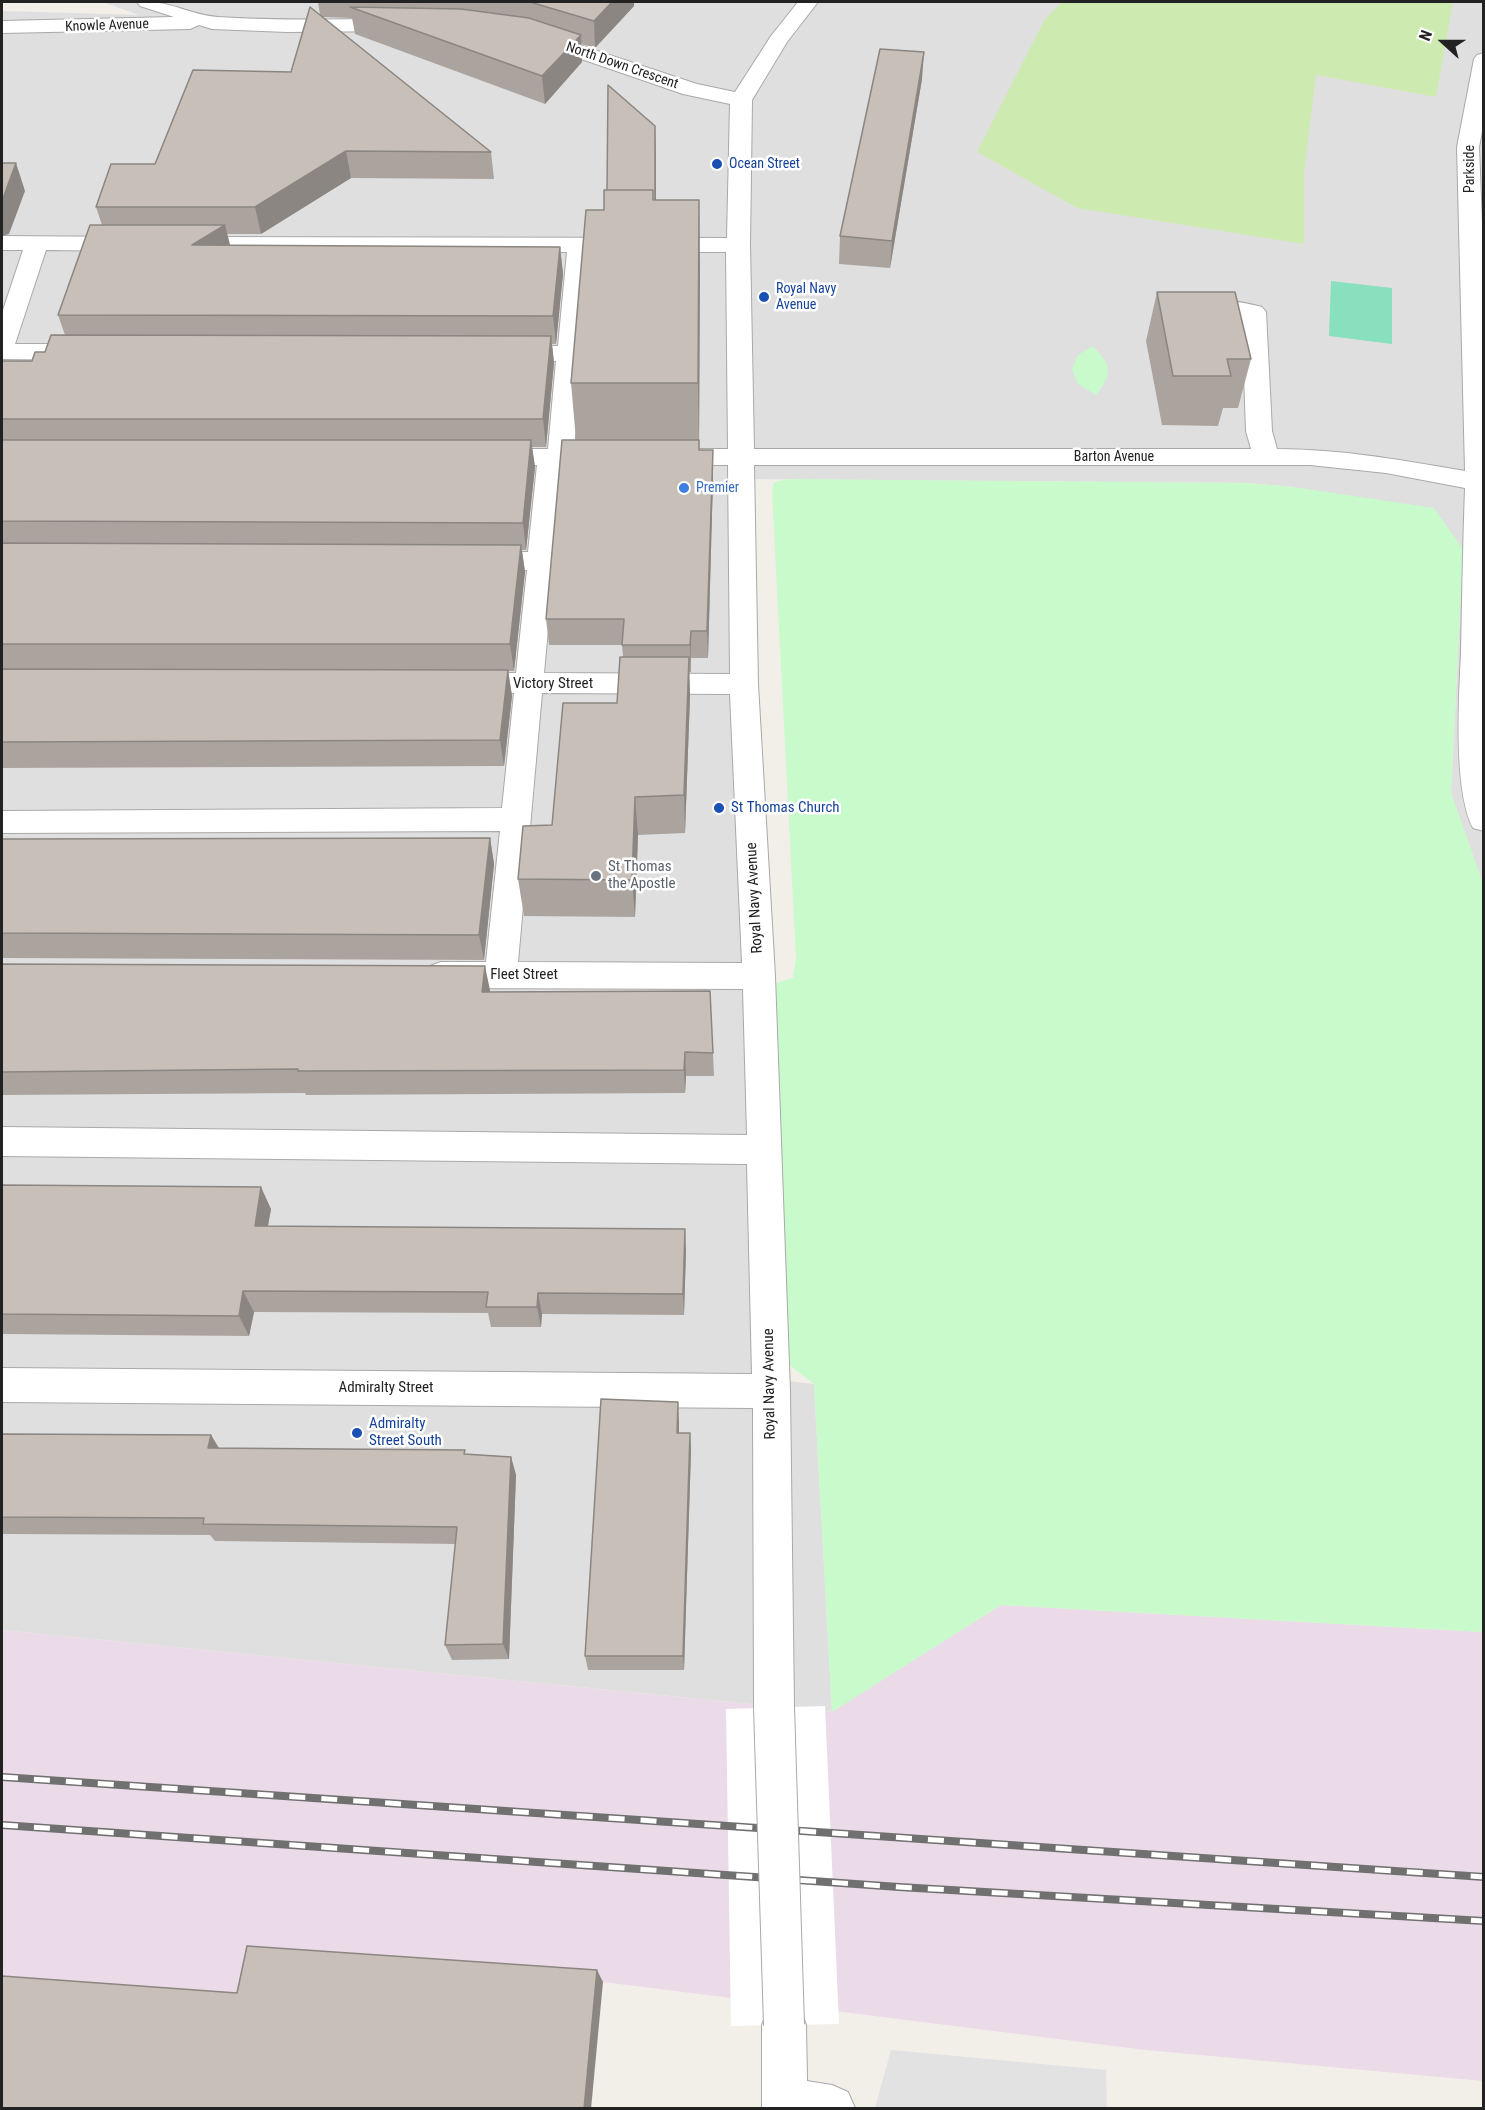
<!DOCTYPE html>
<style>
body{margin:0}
#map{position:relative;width:1485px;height:2110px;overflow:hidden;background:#f2efe9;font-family:"Roboto Condensed",sans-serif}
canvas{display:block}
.frame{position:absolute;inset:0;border:3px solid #222;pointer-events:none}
.north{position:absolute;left:1413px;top:12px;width:60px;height:60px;-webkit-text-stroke:4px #fff;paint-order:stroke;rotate:291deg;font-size:16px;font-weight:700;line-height:24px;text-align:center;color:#222}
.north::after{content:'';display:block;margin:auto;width:21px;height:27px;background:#222;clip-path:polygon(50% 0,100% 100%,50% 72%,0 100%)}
</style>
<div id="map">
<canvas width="1485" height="2110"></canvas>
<div class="frame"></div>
<div class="north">N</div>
</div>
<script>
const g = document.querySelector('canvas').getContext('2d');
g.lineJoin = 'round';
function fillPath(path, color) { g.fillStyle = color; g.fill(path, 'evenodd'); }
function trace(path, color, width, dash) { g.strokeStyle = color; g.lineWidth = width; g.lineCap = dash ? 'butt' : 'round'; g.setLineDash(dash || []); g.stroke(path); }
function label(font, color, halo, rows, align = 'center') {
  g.font = font + ' "Roboto Condensed",sans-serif'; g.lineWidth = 5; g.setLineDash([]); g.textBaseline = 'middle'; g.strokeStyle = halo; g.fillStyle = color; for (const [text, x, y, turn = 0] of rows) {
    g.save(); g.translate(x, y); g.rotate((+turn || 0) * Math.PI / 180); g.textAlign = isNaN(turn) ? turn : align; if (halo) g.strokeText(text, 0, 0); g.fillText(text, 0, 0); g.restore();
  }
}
const residential = new Path2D(`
 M 103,2 L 1483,2 L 1483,886 L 1451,793 L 1463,549 L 1293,487 L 1246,483 L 736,479 L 763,1378 L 814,1384 L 832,1712 L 2,1630 L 2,11 L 139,15 Z`);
const industrial = new Path2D(`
 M 1001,1605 L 1483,1632 L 1483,2081 L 1146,2050 L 603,1982 L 265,1958 L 255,2004 L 2,1986 L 2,1630 L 831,1712 Z`);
const grass = new Path2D(`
 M 1062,2 L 1453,2 L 1436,97 L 1316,75 L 1304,173 L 1304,244 L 1077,208 L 977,152 L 1045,19 Z`);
const park = new Path2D(`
 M 1093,346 C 1111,366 1114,372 1096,395 L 1078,384 L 1072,369 L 1078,355 Z
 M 789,479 L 1246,483 L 1293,487 L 1434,508 L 1463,549 L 1451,793 L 1484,886 L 1483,1632 L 1001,1605 L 832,1712 L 814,1384 L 787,1363 L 766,986 L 793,978 L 796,958 L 772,492 L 774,482 Z`);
const pitch = new Path2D(`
 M 1331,281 L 1392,288 L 1392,344 L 1329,336 Z`);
const parking = new Path2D(`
 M 891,2050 L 1106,2070 L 1107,2108 L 875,2108 Z`);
const pier = new Path2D(`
 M 825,1706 L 839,2024 L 731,2026 L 726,1709 Z`);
const minor = new Path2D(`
 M 137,2 C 172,0 188,15 218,17 C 278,21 338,19 398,19 L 405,21 L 408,25 L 405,29 L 398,31 L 287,32 L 212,29 L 199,25 L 190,29 L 2,33 L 2,21 L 174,17 L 140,6 Z
 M 798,2 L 818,2 L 787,42 L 752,100 L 750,245 L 754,449 L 1251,449 L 1246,431 L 1242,318 L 1196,312 L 1192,307 L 1196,302 C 1215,297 1243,302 1262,307 L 1266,312 L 1272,431 L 1277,449 C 1340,449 1402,460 1465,471 L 1457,147 L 1474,59 L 1477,55 L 1484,53 L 1484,121 L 1479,147 L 1484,273 L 1484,831 L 1473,828 C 1453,790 1459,696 1461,652 C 1462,597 1463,543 1465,488 L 1386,473 L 1310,465 L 754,465 L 758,684 L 775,976 L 790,1391 L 794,1707 L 788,1721 L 774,1727 L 760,1721 L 754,1707 L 753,1408 L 2,1402 L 2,1368 L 752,1374 L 747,1164 L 2,1156 L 2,1127 L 747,1135 L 743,989 L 441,988 L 430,984 L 425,975 L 430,966 L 441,962 L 486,962 L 500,831 L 2,833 L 2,811 L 502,808 L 514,693 L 465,693 L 455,690 L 451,683 L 455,676 L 465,673 L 516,673 L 527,570 L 477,570 L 467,567 L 463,561 L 467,555 L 477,552 L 528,552 L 537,465 L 488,465 L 479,463 L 475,457 L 479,451 L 488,449 L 548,449 L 556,361 L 498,358 L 495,353 L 498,348 L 507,345 L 558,346 L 567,252 L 186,251 L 178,249 L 174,244 L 178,239 L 186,237 L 727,238 L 730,104 L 683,94 L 532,42 L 529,38 L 532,34 L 539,32 L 546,34 L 697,84 L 735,92 L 771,36 ZM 590,252 L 726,252 L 728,449 L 668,449 L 659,451 L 655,457 L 659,463 L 668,465 L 728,465 L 730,674 L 544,673 L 563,465 L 605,465 L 614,463 L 618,457 L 614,451 L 605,449 L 574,449 ZM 542,693 L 730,694 L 742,963 L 518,962 Z
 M 2,236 L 129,237 L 137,239 L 141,244 L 137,249 L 129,251 L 46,250 L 15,344 L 81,344 L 90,347 L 93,352 L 90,357 L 81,360 L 2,359 L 2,313 L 23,250 L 2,250 Z
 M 784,2003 L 800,2009 L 806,2025 L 807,2081 L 832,2085 L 848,2092 L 855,2108 L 762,2108 L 762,2025 L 768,2009 Z`);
const rail = new Path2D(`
 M 2,1777 L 1484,1877
 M 2,1825 L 899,1887 L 1484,1921`);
const minorBridge = new Path2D(`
 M 774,1707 L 784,2025`);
const wall = new Path2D(`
 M 318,2 L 634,2 L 634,6 L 595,48 L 581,44 L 582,62 L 545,104 L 355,34 L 352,18 L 323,17 L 491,152 L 494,179 L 351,178 L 261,234 L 227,234 L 230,245 L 560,247 L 563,274 L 556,344 L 552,344 L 554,363 L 546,447 L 532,447 L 535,467 L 526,550 L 522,550 L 525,572 L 514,671 L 508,671 L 512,696 L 504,766 L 2,768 L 2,361 L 32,361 L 45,352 L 65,335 L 58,315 L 102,225 L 96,207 L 155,164 L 291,72 L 320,15 Z
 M 922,79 L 890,268 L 839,264 L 840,236 Z
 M 656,154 L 656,200 L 700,264 L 699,450 L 713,478 L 708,658 L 691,658 L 691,672 L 689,672 L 690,696 L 685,833 L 638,835 L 635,917 L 524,916 L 518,879 L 552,825 L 617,703 L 623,657 L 622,645 L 549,645 L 546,619 L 576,440 L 571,383 L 607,190 Z
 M 1157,292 L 1251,359 L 1238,408 L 1223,408 L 1218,426 L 1162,425 L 1146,341 Z
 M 490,838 L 494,864 L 484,960 L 2,958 L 2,839 Z
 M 2,964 L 490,990 L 489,992 L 713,1053 L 714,1076 L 686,1076 L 685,1093 L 306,1095 L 305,1093 L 2,1095 Z
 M 2,1185 L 271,1209 L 268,1226 L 686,1250 L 684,1315 L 542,1314 L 541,1327 L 491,1327 L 488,1313 L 254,1312 L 249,1336 L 2,1334 Z
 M 679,1422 L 679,1433 L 690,1433 L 691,1451 L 684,1670 L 588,1670 L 585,1656 Z
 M 2,1434 L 211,1435 L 219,1448 L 466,1454 L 511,1457 L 516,1475 L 509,1659 L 452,1660 L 445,1645 L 456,1544 L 215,1541 L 210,1535 L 2,1534 Z`);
const shadedWall = new Path2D(`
 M 612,2 L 634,2 L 634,6 L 595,48 L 594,21 Z
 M 581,35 L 582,62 L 545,104 L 542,76 Z
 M 924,52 L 922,79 L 890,268 L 892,241 Z
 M 655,126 L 656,154 L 656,236 L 654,208 Z
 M 346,151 L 351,178 L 261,234 L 255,207 Z
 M 16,163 L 25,191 L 9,234 L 2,236 L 2,201 Z
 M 699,200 L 700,264 L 699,447 L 698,383 Z
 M 225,225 L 232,253 L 192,245 Z
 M 560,247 L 563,274 L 556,344 L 553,316 Z
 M 551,336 L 554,363 L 546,447 L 543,419 Z
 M 531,440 L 535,467 L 526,550 L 523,523 Z
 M 713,450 L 713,478 L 708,658 L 707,631 Z
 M 521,545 L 525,572 L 514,671 L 510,644 Z
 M 691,631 L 691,672 L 690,645 Z
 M 689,657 L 690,696 L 685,833 L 684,795 Z
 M 508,670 L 512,696 L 504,766 L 500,740 Z
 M 635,797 L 638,835 L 635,917 L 632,880 Z
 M 490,838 L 494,864 L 484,960 L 479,935 Z
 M 485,966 L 490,990 L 487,1016 L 482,992 Z
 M 685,1052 L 686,1076 L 685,1093 L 684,1070 Z
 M 261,1187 L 271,1209 L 264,1247 L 255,1226 Z
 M 685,1229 L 686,1250 L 684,1315 L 683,1294 Z
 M 243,1291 L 254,1312 L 249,1336 L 239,1316 Z
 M 538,1293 L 542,1314 L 541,1327 L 537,1307 Z
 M 678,1402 L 679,1422 L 679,1452 L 677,1433 Z
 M 690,1433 L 691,1451 L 684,1670 L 683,1656 Z
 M 211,1435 L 222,1454 L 208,1448 Z
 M 511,1457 L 516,1475 L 509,1659 L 503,1644 Z
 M 597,1970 L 603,1982 L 591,2109 L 584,2109 Z`);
const building = new Path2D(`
 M 530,2 L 612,2 L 594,21 Z
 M 310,7 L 491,152 L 346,151 L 255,207 L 96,207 L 111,164 L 155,164 L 193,70 L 291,72 Z
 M 350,7 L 461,9 L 529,18 L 581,35 L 542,76 Z
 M 880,49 L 924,52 L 892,241 L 840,236 Z
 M 608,85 L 655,126 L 655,200 L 653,200 L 653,190 L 607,190 Z
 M 2,163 L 16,163 L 2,201 Z
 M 604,190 L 653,190 L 653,200 L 699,200 L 698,383 L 571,383 L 586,210 L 604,210 Z
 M 90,225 L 225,225 L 192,245 L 560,247 L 553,316 L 58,315 Z
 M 1157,292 L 1235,292 L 1251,359 L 1227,359 L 1231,376 L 1173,376 Z
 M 51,335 L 551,336 L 543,419 L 2,419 L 2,361 L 32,361 L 35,352 L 45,352 Z
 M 2,440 L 531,440 L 523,523 L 2,521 Z
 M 562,440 L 699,440 L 699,450 L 713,450 L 707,631 L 691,631 L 690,645 L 622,645 L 624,619 L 546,619 Z
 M 2,543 L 521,545 L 510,644 L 2,644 Z
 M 620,657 L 689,657 L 684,795 L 635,797 L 632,880 L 518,879 L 523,826 L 552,825 L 563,703 L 617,703 Z
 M 2,669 L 508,670 L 500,740 L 2,742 Z
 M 490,838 L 479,935 L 2,933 L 2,839 Z
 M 2,964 L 485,966 L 482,992 L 710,991 L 713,1053 L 685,1052 L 684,1070 L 298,1071 L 298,1069 L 2,1072 Z
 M 2,1185 L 261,1187 L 255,1226 L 685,1229 L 683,1294 L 538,1293 L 537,1307 L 486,1307 L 488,1292 L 243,1291 L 239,1316 L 2,1314 Z
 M 601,1399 L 678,1402 L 677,1433 L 690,1433 L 683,1656 L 585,1656 Z
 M 2,1434 L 211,1435 L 208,1448 L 465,1450 L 464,1454 L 511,1457 L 503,1644 L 445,1645 L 457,1527 L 203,1524 L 204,1518 L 2,1517 Z
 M 247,1946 L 597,1970 L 584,2109 L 2,2109 L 2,1976 L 237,1993 Z`);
const markers = [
 [717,164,6,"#1a4fb4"],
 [764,297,6,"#1a4fb4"],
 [684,488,6,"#3f7fe0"],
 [719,808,6,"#1a4fb4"],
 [596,876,6,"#6b7280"],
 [357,1433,6,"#1a4fb4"]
];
const farStreetnames = [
 ["Knowle Avenue",107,26,-2],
 ["North Down Crescent",622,66,19],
 ["Parkside",1470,169,-90],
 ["Barton Avenue",1114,457]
];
const farTransitnames = [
 ["Ocean Street",729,164],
 ["Royal Navy",776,289],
 ["Avenue",776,305]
];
const farShopnames = [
 ["Premier",696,488]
];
const streetNames = [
 ["Victory Street",553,684],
 ["Royal Navy Avenue",755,898,-93],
 ["Fleet Street",524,975],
 ["Royal Navy Avenue",770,1384,-91],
 ["Admiralty Street",386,1388]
];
const transitNames = [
 ["St Thomas Church",731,808],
 ["Admiralty",369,1424],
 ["Street South",369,1441]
];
const worshipNames = [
 ["St Thomas",608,867],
 ["the Apostle",608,884]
];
fillPath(residential, '#e0dfdf');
fillPath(industrial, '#ebdbe8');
fillPath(grass, '#cdebb0');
fillPath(park, '#c8facc');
fillPath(pitch, '#88e0be');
fillPath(parking, '#e2e2e2');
fillPath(pier, '#fff');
trace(minor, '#a9a9a9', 2);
fillPath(minor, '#fff');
trace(rail, '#707070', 8);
trace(rail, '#fff', 5, [16]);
trace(minorBridge, '#a9a9a9', 42, []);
trace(minorBridge, '#fff', 40);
fillPath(wall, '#aba49e');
fillPath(shadedWall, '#8b8681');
fillPath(building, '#c7bfb8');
trace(building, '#8b8681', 1.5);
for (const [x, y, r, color] of markers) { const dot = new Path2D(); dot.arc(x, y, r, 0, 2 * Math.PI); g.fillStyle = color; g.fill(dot); trace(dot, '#fff', 2); }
label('14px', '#222', '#fff', farStreetnames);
label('14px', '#164399', '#fff', farTransitnames, 'left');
label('14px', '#366cbe', '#fff', farShopnames, 'left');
label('15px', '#222', '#fff', streetNames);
label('15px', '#164399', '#fff', transitNames, 'left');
label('15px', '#5b616d', '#fff', worshipNames, 'left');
</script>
